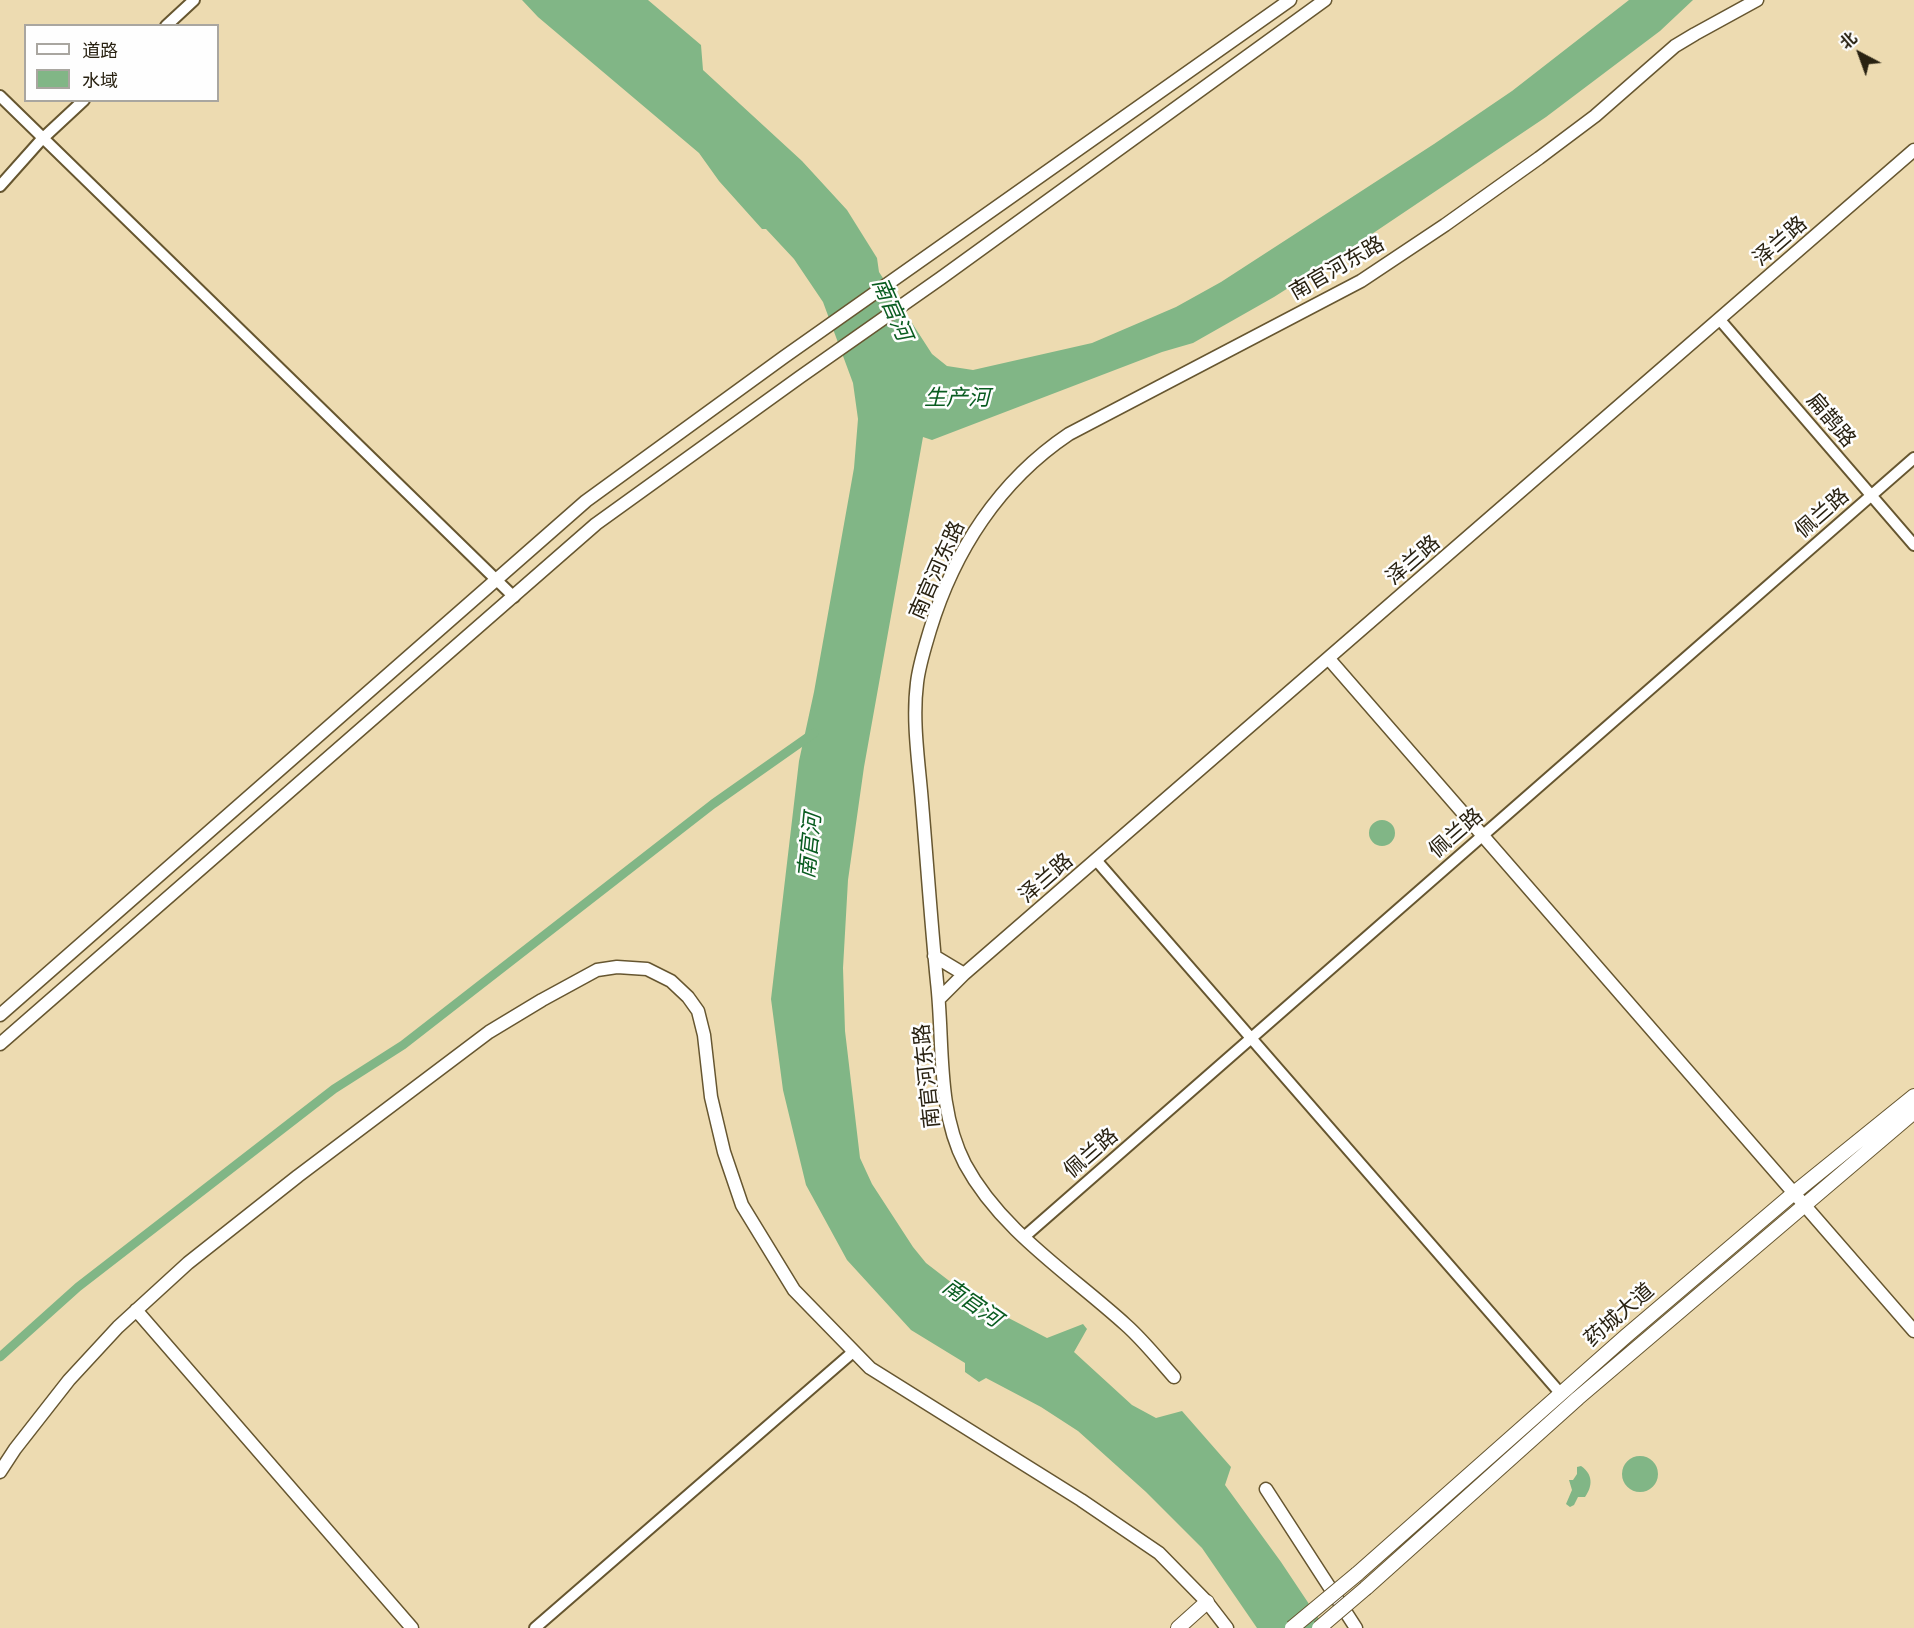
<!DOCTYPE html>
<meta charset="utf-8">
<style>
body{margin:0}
#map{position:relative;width:1914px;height:1628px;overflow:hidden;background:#eddbb1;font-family:"Golos Text","Noto Sans SC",sans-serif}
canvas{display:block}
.legend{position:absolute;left:24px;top:24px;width:195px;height:78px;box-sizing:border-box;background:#fefefe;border:2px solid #a9a6a0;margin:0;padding:8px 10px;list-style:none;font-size:18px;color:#292212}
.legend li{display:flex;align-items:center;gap:12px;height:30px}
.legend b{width:30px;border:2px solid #a9a6a0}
.north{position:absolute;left:1830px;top:24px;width:60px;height:60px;-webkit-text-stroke:4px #fefefe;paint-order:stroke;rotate:319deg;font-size:16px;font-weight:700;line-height:24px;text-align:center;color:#292212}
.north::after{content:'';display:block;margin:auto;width:21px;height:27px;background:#292212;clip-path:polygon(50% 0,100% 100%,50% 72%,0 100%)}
</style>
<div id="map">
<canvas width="1914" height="1628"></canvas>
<ul class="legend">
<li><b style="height:8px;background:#fff"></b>道路</li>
<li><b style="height:16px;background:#81b686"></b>水域</li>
</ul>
<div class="north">北</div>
</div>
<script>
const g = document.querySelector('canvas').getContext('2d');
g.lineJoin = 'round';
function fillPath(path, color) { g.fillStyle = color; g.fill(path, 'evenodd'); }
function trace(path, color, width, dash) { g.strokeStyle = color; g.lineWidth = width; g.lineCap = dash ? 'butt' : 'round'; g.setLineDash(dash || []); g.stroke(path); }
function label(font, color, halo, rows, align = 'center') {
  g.font = font + ' "Golos Text","Noto Sans SC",sans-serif'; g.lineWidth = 5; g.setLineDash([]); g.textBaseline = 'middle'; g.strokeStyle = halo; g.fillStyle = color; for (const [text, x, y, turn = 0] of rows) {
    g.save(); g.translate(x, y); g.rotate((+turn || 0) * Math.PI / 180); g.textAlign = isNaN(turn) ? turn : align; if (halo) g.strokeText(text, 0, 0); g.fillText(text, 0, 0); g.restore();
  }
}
const water = new Path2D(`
 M 522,0 L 648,0 L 701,45 L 703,70 L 802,161 L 847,210 L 877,258 L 879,272 L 932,354 L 947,366 L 973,370 L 1092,343 L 1176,307 L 1221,282 L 1434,144 L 1512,91 L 1629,0 L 1693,0 L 1660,31 L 1546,117 L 1351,248 L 1274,297 L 1193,343 L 1162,352 L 932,440 L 923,437 L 864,767 L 848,880 L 843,968 L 845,1031 L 860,1158 L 872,1184 L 913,1247 L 926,1263 L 974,1300 L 1047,1338 L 1083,1324 L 1087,1329 L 1074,1352 L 1132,1405 L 1156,1418 L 1182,1411 L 1231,1467 L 1225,1485 L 1281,1562 L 1325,1628 L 1257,1628 L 1202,1548 L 1146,1492 L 1078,1431 L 1041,1407 L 986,1378 L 979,1382 L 965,1372 L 965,1363 L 911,1330 L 847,1260 L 806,1185 L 783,1090 L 771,999 L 799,761 L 814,692 L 854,468 L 858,419 L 853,383 L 823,302 L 794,259 L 766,229 L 762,229 L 719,181 L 699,153 L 538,17 Z
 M1369 833a13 13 0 1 1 26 0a13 13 0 1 1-26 0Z
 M1622 1474a18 18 0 1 1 36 0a18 18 0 1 1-36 0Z
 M 1581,1466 C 1593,1474 1593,1486 1585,1497 L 1578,1497 L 1574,1505 L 1570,1507 L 1566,1504 L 1572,1490 L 1569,1480 L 1573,1480 L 1577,1474 L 1577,1467 Z`);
const canal = new Path2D(`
 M 0,1357 L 78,1287 L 334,1089 L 403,1045 L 713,804 L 814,733`);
const minor = new Path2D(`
 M 166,26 L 194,0
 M 0,96 L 514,597
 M 0,186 L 41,140 L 84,100
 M 1720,320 L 1914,545
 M 1096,860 L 1561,1394
 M 1024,1237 L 1914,458
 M 535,1628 L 853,1352`);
const tertiary = new Path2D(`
 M 1329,659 L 1914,1331
 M 934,956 L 964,974
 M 939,999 L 964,974 L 1914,150
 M 0,1015 L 586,501 L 784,357 L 1290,0
 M 0,1044 L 596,524 L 800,377 L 941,278 L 1325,0
 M 136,1310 L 412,1628
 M 1174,1377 C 1158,1359 1143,1340 1126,1325 C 1070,1274 1001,1231 965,1164 C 936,1108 944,1042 937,982 C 931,922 927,862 922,803 C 919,764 912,722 917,683 C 919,665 925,647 930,630 C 954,551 999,481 1069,434 L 1361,281 L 1445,225 L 1539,158 L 1595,116 L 1675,46 L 1695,34 L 1757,0
 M 0,1472 L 15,1449 L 69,1380 L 118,1327 L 188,1263 L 298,1176 L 489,1032 L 542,1000 L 597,970 L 617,967 L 647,969 L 671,981 L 688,997 L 698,1011 L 704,1035 L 711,1097 L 724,1152 L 742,1205 L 794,1290 L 870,1368 L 1081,1500 L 1159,1553 L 1207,1602 L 1227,1628
 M 1266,1489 L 1356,1628`);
const secondary = new Path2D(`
 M 1357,1574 L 1626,1336 L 1794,1193 L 1914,1096
 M 1366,1588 L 1578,1398 L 1914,1112
 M 1178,1628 L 1207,1602`);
const secondaryBridge = new Path2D(`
 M 1292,1628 L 1357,1574
 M 1319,1628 L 1366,1588`);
const streetNames = [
 ["泽兰路",1780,241,-41],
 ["南官河东路",1337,268,-30],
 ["扁鹊路",1831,420,50],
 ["佩兰路",1822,513,-41],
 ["泽兰路",1413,560,-41],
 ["南官河东路",937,570,-66],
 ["佩兰路",1456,833,-41],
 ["泽兰路",1046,878,-41],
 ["南官河东路",927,1076,-96],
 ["佩兰路",1091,1153,-41],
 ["药城大道",1619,1315,-41]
];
const waterNames = [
 ["南官河",892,309,66],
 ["生产河",957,398],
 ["南官河",810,846,-84],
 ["南官河",972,1303,35]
];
fillPath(water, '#81b686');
trace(canal, '#81b686', 9);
trace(minor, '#665630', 14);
trace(tertiary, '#665630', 15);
trace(secondary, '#665630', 16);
trace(minor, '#fff', 10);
trace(tertiary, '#fff', 12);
trace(secondary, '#fff', 14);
trace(secondaryBridge, '#665630', 16, []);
trace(secondaryBridge, '#fff', 14);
label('21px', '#292212', '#fefefe', streetNames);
label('italic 22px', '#095c20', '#fefefe', waterNames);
</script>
